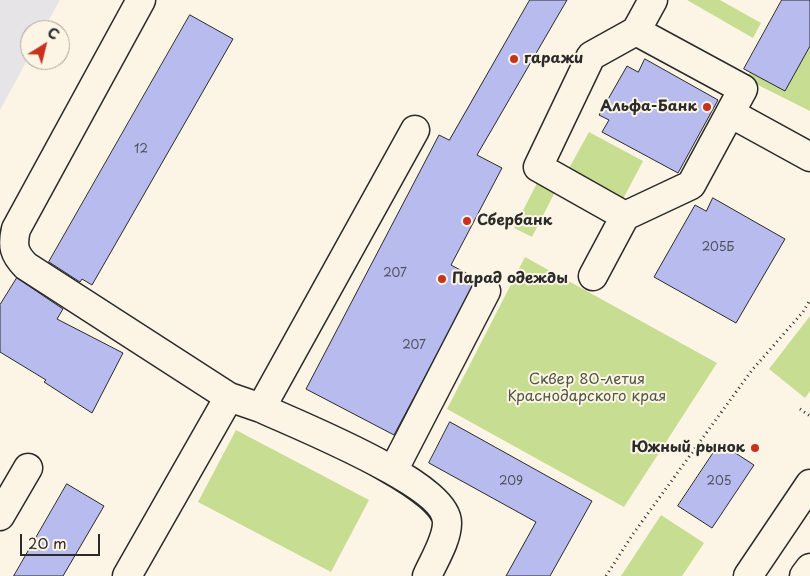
<!DOCTYPE html>
<meta charset="utf-8">
<style>
body{margin:0}
#map{position:relative;width:810px;height:576px;overflow:hidden;background:#fcf5e5;font-family:"Playpen Sans",sans-serif}
canvas{display:block}
.north{position:absolute;left:20px;top:20px;width:50px;height:50px;box-sizing:border-box;background:#fcf5e5;border:1px solid #a8a49b;border-radius:50%;rotate:36deg;font-size:14px;font-weight:700;line-height:20px;text-align:center;color:#2b2b2b}
.north::after{content:'';display:block;margin:auto;width:18px;height:22px;background:#c8321e;clip-path:polygon(50% 0,100% 100%,50% 72%,0 100%)}
.scale{position:absolute;left:20px;top:534px;width:80px;height:22px;box-sizing:border-box;border:2px solid #2b2b2b;border-top:0;padding-left:6px;font-size:15px;line-height:18px;white-space:nowrap;color:#2b2b2b;-webkit-text-stroke:4px #fcf5e5;paint-order:stroke}
</style>
<div id="map">
<canvas width="810" height="576"></canvas>
<div class="north">С</div>
<div class="scale">20 m</div>
</div>
<script>
const g = document.querySelector('canvas').getContext('2d');
g.lineJoin = 'round';
function fillPath(path, color) { g.fillStyle = color; g.fill(path, 'evenodd'); }
function trace(path, color, width, dash) { g.strokeStyle = color; g.lineWidth = width; g.lineCap = dash ? 'butt' : 'round'; g.setLineDash(dash || []); g.stroke(path); }
function label(font, color, halo, rows, align = 'center') {
  g.font = font + ' "Playpen Sans",sans-serif'; g.lineWidth = 4; g.setLineDash([]); g.textBaseline = 'middle'; g.strokeStyle = halo; g.fillStyle = color; for (const [text, x, y, turn = 0] of rows) {
    g.save(); g.translate(x, y); g.rotate((+turn || 0) * Math.PI / 180); g.textAlign = isNaN(turn) ? turn : align; if (halo) g.strokeText(text, 0, 0); g.fillText(text, 0, 0); g.restore();
  }
}
const built = new Path2D(`
 M 0,0 L 60,0 L 43,30 L 30,30 L 30,55 L 0,110 Z`);
const green = new Path2D(`
 M 687,0 L 720,0 L 761,23 L 753,38 Z
 M 788,0 L 810,0 L 810,111 L 746,79 Z
 M 589,132 L 643,161 L 623,199 L 568,170 Z
 M 537,183 L 555,192 L 532,237 L 514,228 Z
 M 525,257 L 717,363 L 624,507 L 447,409 Z
 M 810,316 L 810,391 L 805,398 L 769,369 Z
 M 236,430 L 369,500 L 331,572 L 198,502 Z
 M 661,515 L 704,543 L 682,576 L 621,576 Z`);
const building = new Path2D(`
 M 530,0 L 567,0 L 477,155 L 502,168 L 451,265 L 477,279 L 394,435 L 306,389 L 439,135 L 449,140 Z
 M 782,0 L 810,0 L 810,46 L 785,91 L 744,69 Z
 M 190,15 L 233,39 L 92,285 L 82,279 L 80,282 L 49,262 Z
 M 645,59 L 718,100 L 678,173 L 602,132 L 609,120 L 599,115 L 627,66 L 638,72 Z
 M 713,198 L 785,239 L 736,323 L 654,277 L 695,205 L 706,211 Z
 M 17,278 L 63,309 L 57,319 L 123,353 L 92,413 L 44,382 L 46,380 L 0,352 L 0,305 Z
 M 450,422 L 592,501 L 550,576 L 506,576 L 536,522 L 429,463 Z
 M 720,443 L 754,465 L 712,528 L 678,506 Z
 M 67,484 L 104,506 L 63,576 L 14,576 Z`);
const path = new Path2D(`
 M 800,409 L 810,416
 M 606,576 L 633,534 L 752,370 L 803,312 L 810,300`);
const minor = new Path2D(`
 M 141,0 L 16,229 C 12,246 14,254 26,266 L 229,397
 M 730,113 L 810,157
 M 625,216 L 691,185 L 743,89 L 636,31
 M 593,276 L 625,216 L 538,167 L 591,56 L 636,31 L 653,0
 M 261,408 C 295,424 448,484 447,523 C 447,540 434,560 427,576
 M 394,469 L 486,291
 M 0,516 L 28,468
 M 127,576 L 229,397 L 261,408 L 415,130
 M 748,576 L 810,484
 M 804,576 L 810,568`);
const markers = [
 [514,59,5,"#c8321e"],
 [707,107,5,"#c8321e"],
 [467,221,5,"#c8321e"],
 [442,279,5,"#c8321e"],
 [755,448,5,"#c8321e"]
];
const numberNames = [
 ["12",141,150],
 ["205Б",718,248],
 ["207",395,274],
 ["207",414,346],
 ["209",511,482],
 ["205",719,482]
];
const poiNames = [
 ["гаражи",524,59],
 ["Альфа-Банк",697,107,"right"],
 ["Сбербанк",477,221],
 ["Парад одежды",452,279],
 ["Южный рынок",745,448,"right"]
];
const parkNames = [
 ["Сквер 80-летия",587,380],
 ["Краснодарского края",587,397]
];
fillPath(built, '#e7e4e7');
fillPath(green, '#c7dd92');
fillPath(building, '#b7bbed');
trace(building, '#2b2b2b', 1);
trace(minor, '#2b2b2b', 31);
trace(path, '#2b2b2b', 3, [1, 4]);
trace(minor, '#fcf5e5', 28);
for (const [x, y, r, color] of markers) { const dot = new Path2D(); dot.arc(x, y, r, 0, 2 * Math.PI); g.fillStyle = color; g.fill(dot); trace(dot, '#fcf5e5', 2); }
label('12px', '#4e4f5c', null, numberNames);
label('bold 15px', '#2b2b2b', '#fcf5e5', poiNames, 'left');
label('15px', '#525845', '#fcf5e5', parkNames);
</script>
